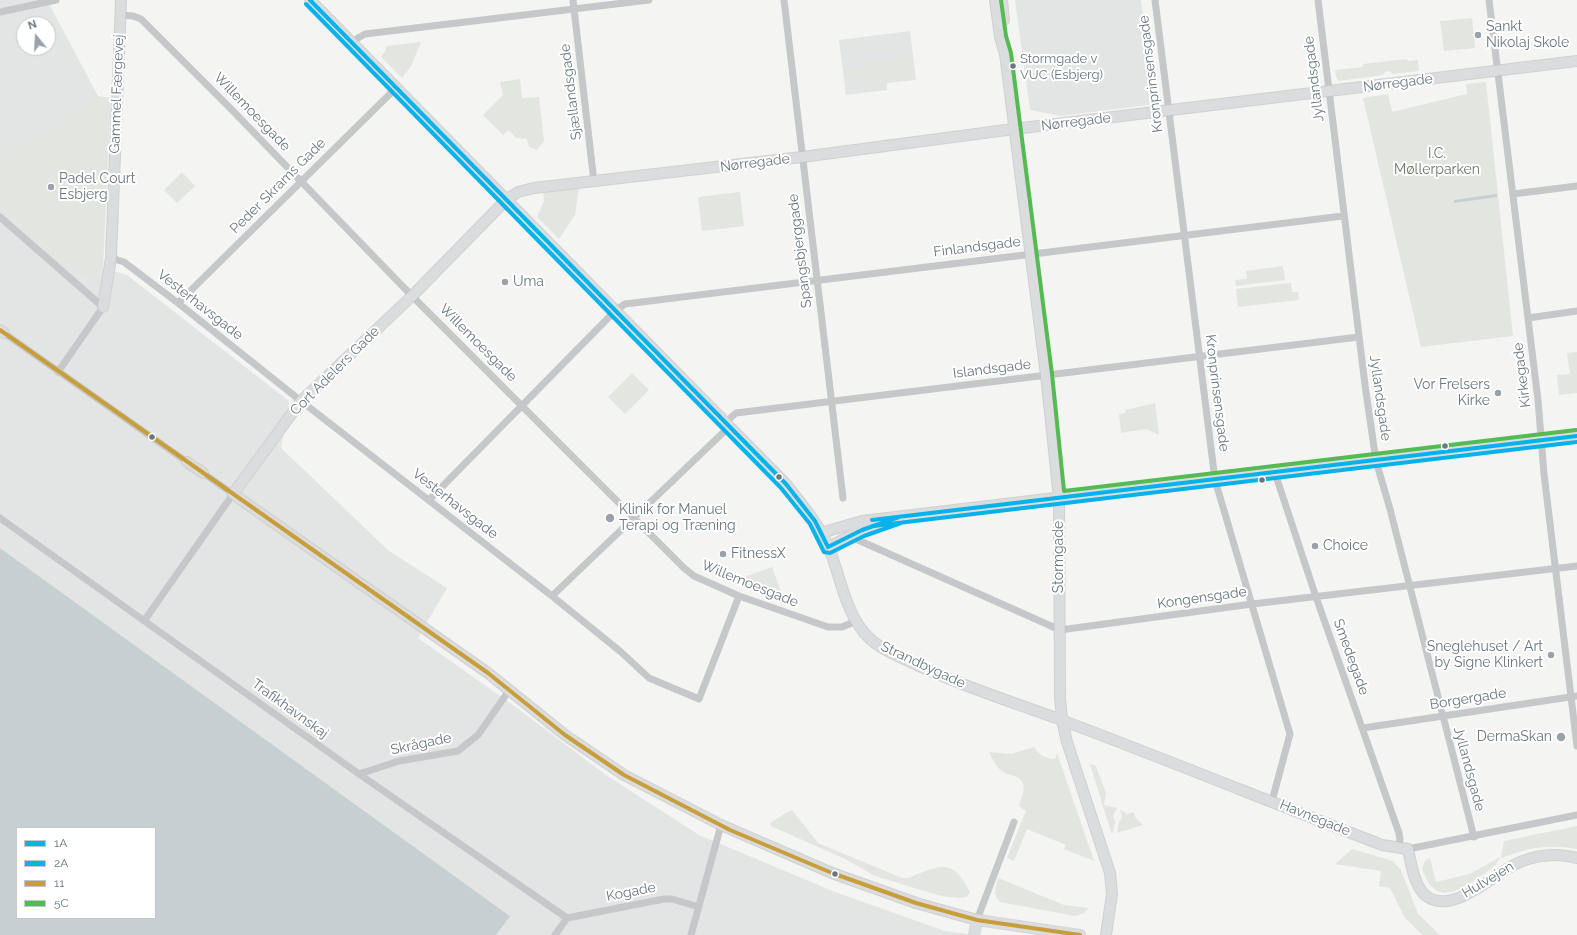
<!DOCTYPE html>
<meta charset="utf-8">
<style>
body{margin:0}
#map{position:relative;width:1577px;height:935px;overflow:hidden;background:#f4f4f3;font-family:Raleway,sans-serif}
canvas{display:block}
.legend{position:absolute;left:16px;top:827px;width:140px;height:92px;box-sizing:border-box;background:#fff;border:1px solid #c3c8cc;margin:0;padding:5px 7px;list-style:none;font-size:12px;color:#68767f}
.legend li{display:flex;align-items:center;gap:8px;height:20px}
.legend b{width:20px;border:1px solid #c3c8cc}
.north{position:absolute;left:16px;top:16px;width:40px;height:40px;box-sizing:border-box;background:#fff;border:1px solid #c3c8cc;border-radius:50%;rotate:342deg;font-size:11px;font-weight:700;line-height:16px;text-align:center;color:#68767f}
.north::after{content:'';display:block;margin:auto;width:14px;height:18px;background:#99a2a8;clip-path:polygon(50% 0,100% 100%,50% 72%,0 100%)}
</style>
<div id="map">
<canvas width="1577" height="935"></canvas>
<ul class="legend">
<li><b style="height:5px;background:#05b3ea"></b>1A</li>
<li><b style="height:5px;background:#05b3ea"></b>2A</li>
<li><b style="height:5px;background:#c89e3b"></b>11</li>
<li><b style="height:5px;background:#54ba51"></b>5C</li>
</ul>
<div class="north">N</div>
</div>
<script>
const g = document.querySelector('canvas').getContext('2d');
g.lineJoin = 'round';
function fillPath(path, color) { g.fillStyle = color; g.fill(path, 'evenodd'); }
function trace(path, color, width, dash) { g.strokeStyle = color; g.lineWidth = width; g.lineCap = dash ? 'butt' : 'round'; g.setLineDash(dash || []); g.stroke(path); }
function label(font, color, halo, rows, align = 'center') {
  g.font = font + ' Raleway,sans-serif'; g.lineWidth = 4; g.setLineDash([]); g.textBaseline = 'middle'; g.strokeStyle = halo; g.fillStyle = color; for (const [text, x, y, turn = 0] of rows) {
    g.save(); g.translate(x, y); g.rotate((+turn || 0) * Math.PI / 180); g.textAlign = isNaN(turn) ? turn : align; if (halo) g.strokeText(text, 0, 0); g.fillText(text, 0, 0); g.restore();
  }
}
const built = new Path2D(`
 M 0,0 L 47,0 L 98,96 L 0,166 ZM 24,24 L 48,24 L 48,48 L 24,48 Z
 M 1015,0 L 1141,0 L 1155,104 L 1061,116 L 1030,110 Z
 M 910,31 L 916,80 L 887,83 L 887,90 L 846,95 L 839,40 Z
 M 0,206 L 84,280 L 97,275 L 103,268 L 127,275 L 289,401 L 281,448 L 389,551 L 447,588 L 418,638 L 513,705 L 606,775 L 699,835 L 835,892 L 945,931 L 977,935 L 496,935 L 509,915 L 0,548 Z`);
const green = new Path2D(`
 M 1472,18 L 1475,48 L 1444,51 L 1440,21 Z
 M 421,42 L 411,66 L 402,78 L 381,57 L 386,50 L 386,46 Z
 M 911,56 L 913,79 L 885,82 L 885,89 L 865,91 L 864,80 L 847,82 L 845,69 L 863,67 L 862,61 Z
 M 1407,59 L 1408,61 L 1418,60 L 1419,71 L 1392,74 L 1390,71 L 1385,72 L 1383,75 L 1339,81 L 1336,77 L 1335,70 L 1363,67 L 1363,64 Z
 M 520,79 L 522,98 L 539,97 L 544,141 L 537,150 L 529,147 L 527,139 L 516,138 L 509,130 L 503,135 L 483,115 L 503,95 L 500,82 Z
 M 1486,82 L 1513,336 L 1421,347 L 1363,98 L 1388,94 L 1392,112 L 1467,94 L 1466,84 Z
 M 98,96 L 111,98 L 103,268 L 97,275 L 84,280 L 0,206 L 0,166 Z
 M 182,172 L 195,186 L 177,203 L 164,190 Z
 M 579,188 L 575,215 L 559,239 L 537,217 L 544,201 L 543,190 Z
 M 740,192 L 744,226 L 702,231 L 698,197 Z
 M 1283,266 L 1285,280 L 1236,286 L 1235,280 L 1247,279 L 1246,271 Z
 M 1291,283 L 1292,292 L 1298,292 L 1299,300 L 1238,307 L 1236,289 Z
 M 1577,352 L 1577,393 L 1559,395 L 1557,375 L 1570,374 L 1567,353 Z
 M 632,373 L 649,390 L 625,414 L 608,397 Z
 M 1155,403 L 1159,435 L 1146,429 L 1121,433 L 1119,414 L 1125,413 L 1125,410 Z
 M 772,567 L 785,603 L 730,582 Z
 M 1034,747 C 1039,755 1046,759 1055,759 L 1057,753 L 1094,861 L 1064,849 L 1066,845 L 1027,829 L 1014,861 L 1007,858 L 1026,811 L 1019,806 C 1022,796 1029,784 1017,777 C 1013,775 1008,775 1005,773 C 997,769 993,760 989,752 L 1011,754 Z
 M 1090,764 L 1096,766 L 1106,793 L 1104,805 L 1117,808 L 1113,816 L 1115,821 L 1113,833 L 1111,832 Z
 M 792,810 L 818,843 L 902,878 L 908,878 C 939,866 953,856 970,893 L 966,897 L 960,898 L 941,896 L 875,876 L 845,859 L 771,826 L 770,824 C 772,821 788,812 792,810 Z
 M 1120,810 L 1124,811 L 1126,814 L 1134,812 L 1135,817 L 1143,825 L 1117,833 L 1119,822 L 1122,818 Z
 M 1577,826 L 1577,849 C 1547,844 1530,847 1501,858 L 1504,841 Z
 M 1352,849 L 1393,861 L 1401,870 L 1418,914 L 1440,935 L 1423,935 L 1405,918 L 1390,888 L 1379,886 L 1381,871 L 1335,864 Z
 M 1500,857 C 1496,867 1487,872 1478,878 C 1453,895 1433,903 1422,868 L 1425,861 L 1430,858 L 1436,882 L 1470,874 Z
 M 998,878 L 1064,905 L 1089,908 L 1084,913 L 1075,916 L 1000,902 C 992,895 996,887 998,878 Z`);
const water = new Path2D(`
 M 1497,194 L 1497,197 L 1454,203 L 1454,200 Z
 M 0,548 L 510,916 L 496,935 L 0,935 ZM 17,828 L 155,828 L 155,918 L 17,918 Z`);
const street = new Path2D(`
 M 573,0 L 594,182
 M 784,0 L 843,498
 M 1155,0 L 1215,480 L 1290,734 L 1272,801
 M 1318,0 L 1365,385 L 1376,461 L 1390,509 L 1474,837
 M 1489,0 L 1538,400 L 1544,474 L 1577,746
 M 0,12 L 56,0
 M 120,15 L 133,16 L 141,19 L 233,111 L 412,296 L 684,568 L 694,576 L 739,596 L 828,627 L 842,627 L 856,621
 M 351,42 L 365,34 L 649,0
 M 1513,194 L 1577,186
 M 0,217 L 103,307 L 58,372
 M 111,258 L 124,262 L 178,303 L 301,401 L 552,596 L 621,652 L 649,678 L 699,699 L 739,596
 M 178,303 L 396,88
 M 1528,318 L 1577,311
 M 4,333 L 187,462
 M 726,422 L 736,413 L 1359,337
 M 1275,473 L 1316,597 L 1399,833 L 1400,840 L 1397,849
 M 429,500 L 616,310 L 625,304 L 1343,216
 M 0,518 L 359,774 L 567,918
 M 849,536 L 1060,630 L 1252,604 L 1577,566
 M 552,596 L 730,426
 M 144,621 L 233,494 L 203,473
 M 1363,728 L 1577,696
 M 359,774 L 399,761 L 458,751 L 478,735 L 510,689
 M 1408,849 L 1577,815
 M 567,918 L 664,899 L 672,899 L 699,907
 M 977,920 L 1014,822
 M 555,935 L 567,918
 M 691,935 L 721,825`);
const secondary = new Path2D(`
 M 310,0 L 786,484 C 802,505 819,524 829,548 C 841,578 845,614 869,638 C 882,650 900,657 917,665 C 964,687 1013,702 1061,720 C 1168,760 1275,804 1382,845 L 1408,849 C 1411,863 1414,885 1425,895 C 1452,918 1495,872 1520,862 C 1538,855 1558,853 1577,858
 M 995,0 L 1000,37 L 1005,54 L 1046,375 L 1059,498 L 1060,697 L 1062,720 L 1067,742 L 1110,873 L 1112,894 L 1106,935
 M 1002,0 L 1004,20
 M 103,307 L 111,258 L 121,0
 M 0,330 L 4,333
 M 187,462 L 203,473
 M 821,533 L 862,521 L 1577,436
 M 828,547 L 862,530 L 885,522
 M 977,920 L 916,903 L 832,873 L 721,825 L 624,775 L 565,735 L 488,673 L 233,494 L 301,401 L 412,296 L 507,199 L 518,192 L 534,188 L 802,157 L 1014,129 L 1577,61`);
const primary = new Path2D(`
 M 974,935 L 977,920 L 1080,935`);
const bus1 = new Path2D(`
 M 310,0 L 786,484 L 815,521 L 828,547 L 862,530 L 899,517
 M 872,520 L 1577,436`);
const bus2 = new Path2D(`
 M 306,4 L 781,488 L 810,524 L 824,552 L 830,553 L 864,536 L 901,523
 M 873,526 L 1577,442`);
const bus3 = new Path2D(`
 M 0,330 L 488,673 L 565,735 L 624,775 L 730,830 L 832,873 L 916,903 L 977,920 L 1080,935`);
const bus4 = new Path2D(`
 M 1001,0 L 1006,36 L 1011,53 L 1052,374 L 1064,491 L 1576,430`);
const markers = [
 [1478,35,4,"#99a2a8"],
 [1013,66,3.5,"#68767f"],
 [51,187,4,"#99a2a8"],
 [505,282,4,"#99a2a8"],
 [1498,393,4,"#99a2a8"],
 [152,437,3.5,"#68767f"],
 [1445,446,3.5,"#68767f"],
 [779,477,3.5,"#68767f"],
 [1262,480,3.5,"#68767f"],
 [610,518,5,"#99a2a8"],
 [1315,546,4,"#99a2a8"],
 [723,554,4,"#99a2a8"],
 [1551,655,4,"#99a2a8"],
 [1561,737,5,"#99a2a8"],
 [835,874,3.5,"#68767f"]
];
const busNames = [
 ["Stormgade v",1020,59],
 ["VUC (Esbjerg)",1020,75]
];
const poiNames = [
 ["Sankt",1486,27],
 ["Nikolaj Skole",1486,43],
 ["Padel Court",59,179],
 ["Esbjerg",59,195],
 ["Uma",513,282],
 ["Vor Frelsers",1490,385,"right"],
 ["Kirke",1490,401,"right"],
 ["Klinik for Manuel",619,510],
 ["Terapi og Træning",619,526],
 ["Choice",1323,546],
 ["FitnessX",731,554],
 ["Sneglehuset / Art",1543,647,"right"],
 ["by Signe Klinkert",1543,663,"right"],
 ["DermaSkan",1552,737,"right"]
];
const streetNames = [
 ["Kronprinsensgade",1151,74,-97],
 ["Jyllandsgade",1314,79,-97],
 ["Nørregade",1398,83,-7],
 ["Sjællandsgade",571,92,-97],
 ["Gammel Færgevej",117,94,-88],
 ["Willemoesgade",252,112,46],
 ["Nørregade",1076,122,-7],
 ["Nørregade",755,163,-7],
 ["Peder Skrams Gade",278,186,-45],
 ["Finlandsgade",977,247,-7],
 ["Spangsbjerggade",800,251,-97],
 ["Vesterhavsgade",200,305,38],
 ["Willemoesgade",478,343,45],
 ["Islandsgade",992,369,-7],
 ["Cort Adelers Gade",335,371,-45],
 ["Kirkegade",1522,375,-97],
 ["Kronprinsensgade",1217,393,83],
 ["Jyllandsgade",1380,398,82],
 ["Vesterhavsgade",455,504,38],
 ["Stormgade",1059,557,-90],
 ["Willemoesgade",750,584,22],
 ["Kongensgade",1202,598,-8],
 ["Smedegade",1351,657,70],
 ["Strandbygade",923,665,25],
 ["Borgergade",1468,699,-9],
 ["Trafikhavnskaj",290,709,36],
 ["Skrågade",421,744,-12],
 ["Jyllandsgade",1469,769,75],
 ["Havnegade",1315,818,22],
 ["Hulvejen",1488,880,-31],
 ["Kogade",631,892,-11]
];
const parkNames = [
 ["I.C.",1437,154],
 ["Møllerparken",1437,170]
];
fillPath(built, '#e3e4e4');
fillPath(green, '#e3e5e1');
fillPath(water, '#c6cfd1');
trace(secondary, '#cfd0d0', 12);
trace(primary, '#cfd0d0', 12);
trace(street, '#c5c7c8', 7);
trace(secondary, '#dbdcdd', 10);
trace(primary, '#dbdcdd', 11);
trace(bus1, '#05b3ea', 4);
trace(bus2, '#05b3ea', 4);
trace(bus3, '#c89e3b', 4);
trace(bus4, '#54ba51', 4);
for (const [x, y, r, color] of markers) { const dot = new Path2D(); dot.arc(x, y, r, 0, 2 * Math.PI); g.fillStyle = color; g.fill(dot); trace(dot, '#fff', 1.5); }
label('13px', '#68767f', '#fff', busNames, 'left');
label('14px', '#68767f', '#fff', poiNames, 'left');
label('14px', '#68767f', '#fff', streetNames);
label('14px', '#6a7766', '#fff', parkNames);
</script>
